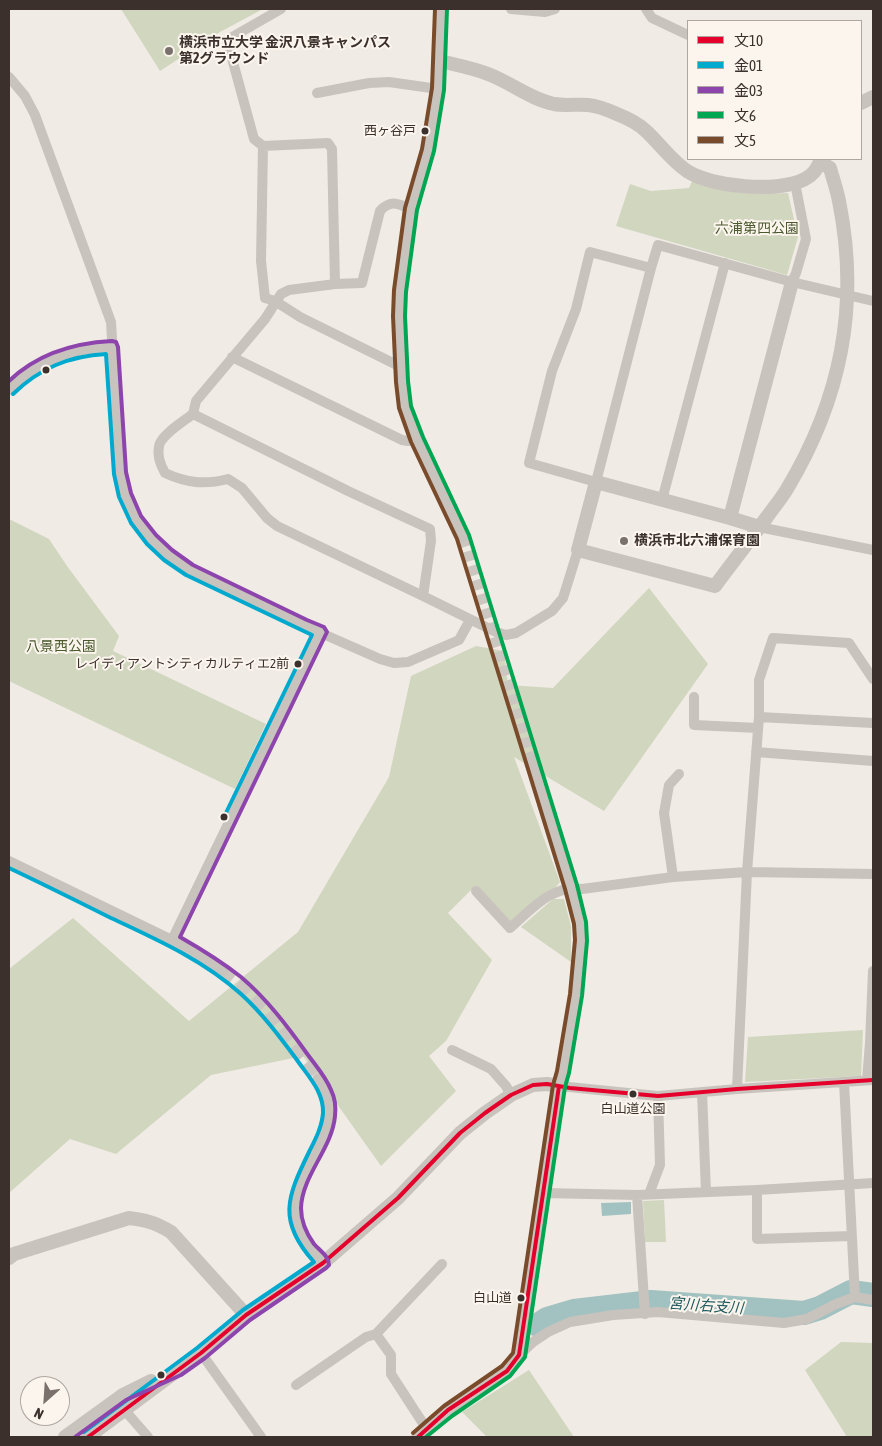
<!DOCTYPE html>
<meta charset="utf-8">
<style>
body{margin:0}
#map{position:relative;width:882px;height:1446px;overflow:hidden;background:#f0ebe5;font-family:"Asap Condensed","Noto Sans JP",sans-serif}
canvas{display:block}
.frame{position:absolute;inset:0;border:10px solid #3b302b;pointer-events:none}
.legend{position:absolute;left:687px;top:20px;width:175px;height:140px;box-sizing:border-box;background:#fbf5ee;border:1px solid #aea6a0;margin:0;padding:6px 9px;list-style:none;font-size:15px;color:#3b302b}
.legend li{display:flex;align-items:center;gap:10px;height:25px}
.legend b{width:25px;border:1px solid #aea6a0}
.north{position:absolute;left:20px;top:1376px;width:50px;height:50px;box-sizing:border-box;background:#fbf5ee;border:1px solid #aea6a0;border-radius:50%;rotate:206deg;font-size:14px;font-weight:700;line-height:20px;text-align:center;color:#3b302b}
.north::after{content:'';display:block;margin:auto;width:18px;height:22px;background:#7a716c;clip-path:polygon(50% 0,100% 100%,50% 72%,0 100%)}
</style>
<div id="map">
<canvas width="882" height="1446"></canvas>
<div class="frame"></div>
<ul class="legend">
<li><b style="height:6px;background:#e4002b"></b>文10</li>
<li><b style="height:6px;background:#00a9ce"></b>金01</li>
<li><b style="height:6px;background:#8e44ad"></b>金03</li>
<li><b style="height:6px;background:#00a651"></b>文6</li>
<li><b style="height:6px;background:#7a4b2a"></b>文5</li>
</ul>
<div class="north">N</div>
</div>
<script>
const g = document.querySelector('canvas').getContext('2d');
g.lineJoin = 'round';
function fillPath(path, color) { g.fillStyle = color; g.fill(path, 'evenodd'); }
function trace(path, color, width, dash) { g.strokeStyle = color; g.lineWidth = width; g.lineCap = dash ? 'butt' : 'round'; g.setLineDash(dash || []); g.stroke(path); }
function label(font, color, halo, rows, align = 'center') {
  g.font = font + ' "Asap Condensed","Noto Sans JP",sans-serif'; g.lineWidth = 4; g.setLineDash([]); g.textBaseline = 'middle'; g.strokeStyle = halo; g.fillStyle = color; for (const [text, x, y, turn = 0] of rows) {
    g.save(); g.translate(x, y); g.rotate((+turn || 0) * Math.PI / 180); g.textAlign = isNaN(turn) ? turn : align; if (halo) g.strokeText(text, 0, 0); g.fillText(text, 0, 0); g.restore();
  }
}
const green = new Path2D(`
 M 121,9 L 263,9 L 220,32 L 160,71 Z
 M 693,179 C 725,187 755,195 788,193 L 798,237 L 787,275 L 616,226 L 630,184 L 651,191 L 689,188 Z
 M 9,519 L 49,539 L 67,566 L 119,636 L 113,651 L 266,724 L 235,789 L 9,681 Z
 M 649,588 L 708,664 L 604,811 L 514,757 L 560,882 L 549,895 L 510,928 L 475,886 L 448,913 L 492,960 L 446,1041 L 429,1056 L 456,1091 L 381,1166 L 303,1056 L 211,1075 L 116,1154 L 70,1139 L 9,1193 L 9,969 L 73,918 L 189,1021 L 298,932 L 389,777 L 411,676 L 476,646 L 504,651 L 508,685 L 553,688 Z
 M 553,899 L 564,899 L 571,926 L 571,962 L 521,927 Z
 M 863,1030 L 861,1076 L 745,1082 L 748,1037 Z
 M 664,1200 L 666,1242 L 645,1242 L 643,1201 Z
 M 841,1342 L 873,1343 L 873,1437 L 847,1437 L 805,1370 Z
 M 529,1370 L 574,1437 L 487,1437 L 462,1412 Z`);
const water = new Path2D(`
 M 631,1202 L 631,1214 L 602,1216 L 601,1203 Z`);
const river = new Path2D(`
 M 538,1325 L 547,1319 L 574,1311 L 651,1302 L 804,1313 L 820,1308 L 851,1292 L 873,1295`);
const minorTunnel = new Path2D(`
 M 463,537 L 530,757`);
const tertiaryTunnel = new Path2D(`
 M 221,971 L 245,990 L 267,1013 L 319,1080`);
const minor = new Path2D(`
 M 281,9 L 227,40 L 254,139 L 263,146 L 261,261 L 265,298 L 275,301 L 300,317 L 401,367
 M 441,9 L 440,61 L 438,76 L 438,89 L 428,150 L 411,209 L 400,291 L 399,316 L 402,382 L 405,407 L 417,439 L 463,537
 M 511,9 L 545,12 L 555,9
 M 646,9 L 652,18 L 688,35
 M 9,77 L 25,96 L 35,115 L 111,322 L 120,473 L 125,495 L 136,519 L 151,539 L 168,555 L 190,570 L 305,626 L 380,659 L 394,663 L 408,662 L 459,640 L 470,620
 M 317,93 L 369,83 L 389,82 L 438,89
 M 263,146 L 328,143 L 332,149 L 335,284
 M 411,209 C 398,204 391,199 380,211 L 362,283 L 335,284 L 289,290 L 281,294 L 265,319 L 196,401 L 193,414 C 184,421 161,435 159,446 C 157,455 161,466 165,473 C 187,483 204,485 228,479 L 242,488 L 267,518 L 277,526 L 423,596 L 496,632 L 506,635 L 516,633 L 552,611 L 563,598 L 578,550
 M 651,268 L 590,252 L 576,309 L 552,371 L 529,463 L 596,482 L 651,268 L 658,245 L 792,282 L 873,301
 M 792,282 L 796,273 L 806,239 L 795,183
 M 232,357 L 402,440 L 408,441 L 417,439
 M 9,390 C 36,360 73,348 112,347
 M 193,414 L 348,491 L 430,529 L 431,541 L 423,596
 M 662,500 L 725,263
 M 759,527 L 873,550
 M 694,697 L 694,725 L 758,728
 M 759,717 L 873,723
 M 756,752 L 873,761
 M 9,861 L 172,940 L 321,632
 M 673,877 L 664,813 L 669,785 L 679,774
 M 476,891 L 510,928 C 531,910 552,884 582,889 L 673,877 L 747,872 L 873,874
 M 452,1050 L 491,1069 L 506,1086 L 511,1095
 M 867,1080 L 870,1043 L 873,971
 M 844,1082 L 855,1297
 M 559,1086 L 658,1096 L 737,1089 L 873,1080
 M 737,1089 L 747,872 L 759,717 L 759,680 L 773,638 L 849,643 L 873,679
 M 702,1092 L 706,1192
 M 757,1190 L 757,1239 L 851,1236
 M 543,1193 L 637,1195 L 757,1190 L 873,1183
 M 649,1194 L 660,1165 L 658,1096
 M 637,1195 L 645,1314
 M 376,1334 L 391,1355 L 391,1374 L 426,1428
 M 201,1353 L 261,1437
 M 519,1355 L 559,1086 L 563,1072 L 576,995 L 581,932 L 571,887 L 530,757
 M 519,1355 L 533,1342 L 548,1332 L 570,1322 L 613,1315 L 658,1312 L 784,1323 L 807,1319 L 836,1304 L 855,1297 L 873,1300
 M 296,1385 L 366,1337 L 376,1334 L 442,1264
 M 121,1406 L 148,1437`);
const tertiary = new Path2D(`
 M 440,61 C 456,65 473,68 488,74 C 510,82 530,99 554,104 C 565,106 577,104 588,105 C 598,106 608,110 617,114 C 627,118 638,123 646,131 C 660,144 671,160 687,171 C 712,187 779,193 805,179 C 813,175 816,170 820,162
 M 861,103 L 873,97
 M 730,518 L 792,282
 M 759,527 L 730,518 L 596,482 L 578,550 L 715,586 C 732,563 750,540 767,517 C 774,507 781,499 787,489 C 841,399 860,305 839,201 C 837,190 833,179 830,168 L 820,162 L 822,159
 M 172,940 L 204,958 L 221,971
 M 319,1080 C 324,1088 328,1096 329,1105 C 331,1120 325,1133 319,1146 C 295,1195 278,1218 323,1263
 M 9,1258 L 14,1254 L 129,1218 C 146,1220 156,1223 171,1232 L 246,1315
 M 65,1437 L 123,1395 L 151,1381
 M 88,1437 L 201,1353 L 246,1315 L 323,1263 L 398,1198 L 460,1133 L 485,1113 L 511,1095 L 533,1085 L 547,1084 L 559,1086
 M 418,1437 C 434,1419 461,1401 482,1387 C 499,1375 507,1375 519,1355`);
const bus1 = new Path2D(`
 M 88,1437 L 201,1353 L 246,1315 L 323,1263 L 398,1198 L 460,1133 L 485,1113 L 511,1095 L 533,1085 L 547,1084 L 570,1088 L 658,1096 L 737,1089 L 873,1080
 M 418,1437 L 448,1410 L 507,1371 L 519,1355 L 559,1086`);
const bus2 = new Path2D(`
 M 13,394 C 40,368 69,356 106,354 L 114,474 L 119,497 L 131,523 L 147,544 L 164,560 L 186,575 L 312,635 L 223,819
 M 9,868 C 43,884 77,901 111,918 C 156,939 203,960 241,994 C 262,1013 280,1037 297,1060 C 308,1076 324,1092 323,1113 C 322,1127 315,1140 309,1152 C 287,1197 277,1221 314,1262 L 243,1310 L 197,1348 L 84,1432`);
const bus3 = new Path2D(`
 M 9,381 C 37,354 73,343 112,341 L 116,342 L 118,347 L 126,472 L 131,493 L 141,516 L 156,535 L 172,550 L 193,565 L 307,620 L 324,627 L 327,632 L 180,937 C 201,949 222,962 241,977 C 267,999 288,1027 308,1055 C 316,1066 326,1077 331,1090 C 335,1098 336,1107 335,1116 C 332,1149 302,1175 301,1208 C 301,1221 306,1233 314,1244 C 319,1250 329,1256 329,1265 L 326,1268 L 250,1320 L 205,1358 L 181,1375 L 126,1400 L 75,1437`);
const bus4 = new Path2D(`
 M 426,1437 L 452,1416 L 510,1376 L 525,1357 L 565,1087 L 569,1073 L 582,996 L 587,941 L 586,922 L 577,885 L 469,535 L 423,437 L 411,406 L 408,381 L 405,316 L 406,292 L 417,210 L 434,151 L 444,90 L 447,9`);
const bus5 = new Path2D(`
 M 413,1433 L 444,1406 L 502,1366 L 513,1353 L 553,1085 L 557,1071 L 570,994 L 575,940 L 574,924 L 565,889 L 457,539 L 411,442 L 399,408 L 396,382 L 393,316 L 394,290 L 405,208 L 422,149 L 432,88 L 435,9`);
const markers = [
 [169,51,5,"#7a716c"],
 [425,131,4.5,"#3b302b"],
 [46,370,4.5,"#3b302b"],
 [624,541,5,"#7a716c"],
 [298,664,4.5,"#3b302b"],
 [224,817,4.5,"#3b302b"],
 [633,1094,4.5,"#3b302b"],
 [521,1298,4.5,"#3b302b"],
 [161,1375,4.5,"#3b302b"]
];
const busNames = [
 ["西ヶ谷戸",416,131],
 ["レイディアントシティカルティエ2前",289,664],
 ["白山道公園",633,1109,"center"],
 ["白山道",512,1298]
];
const poiNames = [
 ["横浜市立大学 金沢八景キャンパス",179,43],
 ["第2グラウンド",179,59],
 ["横浜市北六浦保育園",634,541]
];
const parkNames = [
 ["六浦第四公園",757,229],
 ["八景西公園",61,647]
];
const waterNames = [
 ["宮川右支川",706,1306,4]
];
fillPath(green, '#d1d6bf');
fillPath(water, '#a1c2c1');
trace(river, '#a1c2c1', 24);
trace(minorTunnel, '#ccc6c0', 10, [10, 5]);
trace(tertiaryTunnel, '#ccc6c0', 14, [14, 7]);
trace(minor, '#c9c3be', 10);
trace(tertiary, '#c9c3be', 14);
trace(bus1, '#e4002b', 4);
trace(bus2, '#00a9ce', 4);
trace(bus3, '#8e44ad', 4);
trace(bus4, '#00a651', 4);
trace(bus5, '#7a4b2a', 4);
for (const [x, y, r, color] of markers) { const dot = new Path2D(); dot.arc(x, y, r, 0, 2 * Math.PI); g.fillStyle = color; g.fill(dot); trace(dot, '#fbf5ee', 2); }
label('13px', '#3b302b', '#fbf5ee', busNames, 'right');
label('bold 14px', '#3b302b', '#fbf5ee', poiNames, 'left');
label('14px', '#4a5a2e', '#fbf5ee', parkNames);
label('italic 15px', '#1f5a5e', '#fbf5ee', waterNames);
</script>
